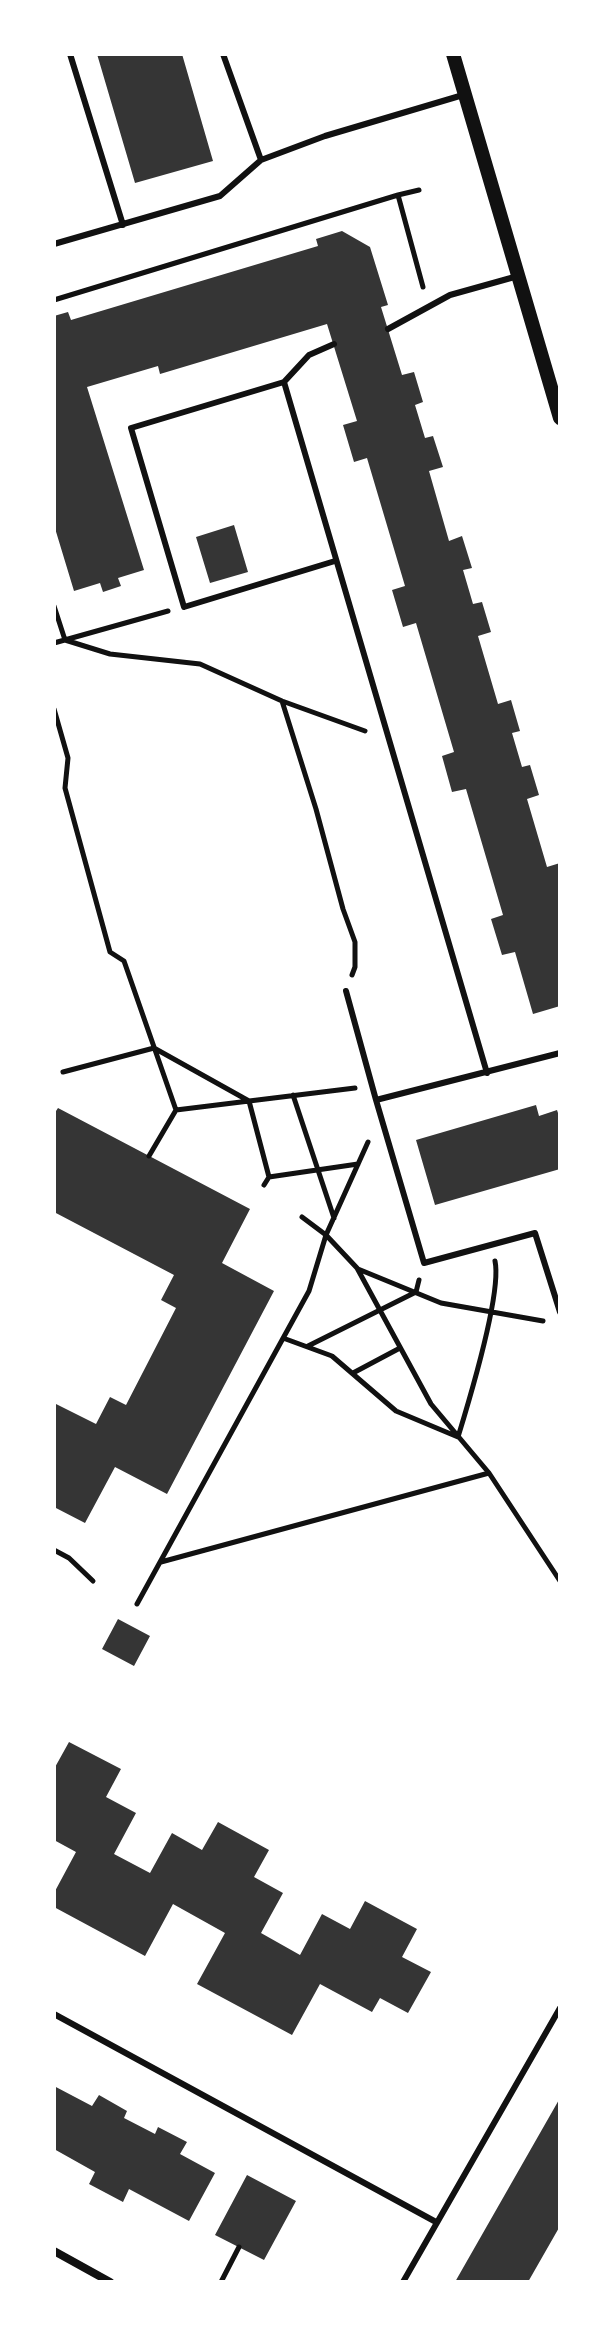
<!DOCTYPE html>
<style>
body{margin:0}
#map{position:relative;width:614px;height:2336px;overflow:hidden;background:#fff;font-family:"DM Sans",sans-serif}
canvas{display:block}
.frame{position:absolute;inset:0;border:56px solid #fff;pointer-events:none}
</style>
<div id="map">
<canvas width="614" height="2336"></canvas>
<div class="frame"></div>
</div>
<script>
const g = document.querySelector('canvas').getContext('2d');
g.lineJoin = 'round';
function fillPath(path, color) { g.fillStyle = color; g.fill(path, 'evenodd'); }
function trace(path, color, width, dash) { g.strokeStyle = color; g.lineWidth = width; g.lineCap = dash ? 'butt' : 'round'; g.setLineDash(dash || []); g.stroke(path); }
const building = new Path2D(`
 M 97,54 L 182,54 L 213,161 L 135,183 Z
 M 342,231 L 370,247 L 388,305 L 381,307 L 402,375 L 414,372 L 423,402 L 415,405 L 425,438 L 433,436 L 443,467 L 429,471 L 449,541 L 462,536 L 472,568 L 463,570 L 473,604 L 482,602 L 491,632 L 478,636 L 498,704 L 511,700 L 520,731 L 512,733 L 522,767 L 530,765 L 539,795 L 527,799 L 547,867 L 560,863 L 560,1006 L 533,1014 L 515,952 L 502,955 L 491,919 L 503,915 L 466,789 L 452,792 L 442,756 L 454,752 L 416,623 L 403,627 L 392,590 L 405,586 L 367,458 L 354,462 L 343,425 L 357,421 L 327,324 L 160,374 L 158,366 L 87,387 L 144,570 L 118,578 L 121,586 L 103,592 L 100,583 L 74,591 L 54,525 L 54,316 L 68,312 L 71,320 L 318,246 L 316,239 Z
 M 234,525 L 248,572 L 210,583 L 196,537 Z
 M 536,1105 L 539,1116 L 557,1110 L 560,1119 L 560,1169 L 435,1205 L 416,1140 Z
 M 58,1108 L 250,1209 L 222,1263 L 274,1291 L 167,1494 L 115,1467 L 85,1523 L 54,1507 L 54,1403 L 96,1424 L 110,1397 L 126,1405 L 176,1308 L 161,1300 L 174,1275 L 54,1212 L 54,1114 Z
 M 118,1619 L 150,1636 L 134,1666 L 102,1649 Z
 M 69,1742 L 121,1769 L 106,1797 L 136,1813 L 114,1854 L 150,1873 L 172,1833 L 202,1850 L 218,1822 L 269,1850 L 254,1877 L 283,1893 L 261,1933 L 300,1955 L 322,1914 L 350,1929 L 365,1901 L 417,1929 L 402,1957 L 431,1972 L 408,2013 L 380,1998 L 372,2012 L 320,1984 L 292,2035 L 197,1984 L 225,1933 L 173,1904 L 145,1956 L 54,1907 L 54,1893 L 76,1852 L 54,1840 L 54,1769 Z
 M 54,2086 L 92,2106 L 99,2095 L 127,2111 L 124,2118 L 155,2134 L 158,2127 L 187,2142 L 180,2154 L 215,2173 L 189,2221 L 129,2189 L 123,2202 L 89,2184 L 95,2172 L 54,2149 Z
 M 560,2098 L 560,2226 L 528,2282 L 455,2282 Z
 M 247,2175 L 296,2201 L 264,2260 L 215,2235 Z`);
const path = new Path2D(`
 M 398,195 L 419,190
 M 54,300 L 398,195 L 423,287
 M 54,606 L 65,640 L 110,654 L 200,664 L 282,701 L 365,731
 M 54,643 L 168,611
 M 282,701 L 316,809 L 343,909 L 355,942 L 355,967 L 352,975
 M 54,709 L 68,758 L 65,788 L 110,952 L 124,961 L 176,1110
 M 63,1072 L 154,1048 L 249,1101 L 269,1177 L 264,1185
 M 293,1095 L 334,1218
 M 176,1110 L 355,1088
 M 149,1156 L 176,1110
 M 269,1177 L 358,1164
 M 302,1217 L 326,1235 L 357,1268 L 431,1404 L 489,1473 L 560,1581
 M 358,1269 L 441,1303 L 543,1321
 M 283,1338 L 332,1356 L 396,1411 L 458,1437 C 469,1401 502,1294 495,1261
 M 308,1346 L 416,1292 L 419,1280
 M 353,1373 L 400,1348
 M 54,1550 L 69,1558 L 93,1581
 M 161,1562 L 489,1473
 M 137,1604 L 309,1291 L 326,1235 L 368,1142
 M 221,2282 L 239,2247`);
const service = new Path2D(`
 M 70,54 L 123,225
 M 223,54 L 261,160 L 325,136 L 463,95
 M 54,244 L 220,196 L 261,160
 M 388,329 L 450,295 L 518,276
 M 334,344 L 309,355 L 284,382 L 131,428 L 184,607 L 335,561
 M 284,382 L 487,1073
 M 346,991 L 376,1100
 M 560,1053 L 376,1100 L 424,1263 L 535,1233 L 560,1312
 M 54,2014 L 436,2222
 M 403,2282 L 560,2008`);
const minor = new Path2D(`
 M 54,2251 L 110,2282`);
const tertiary = new Path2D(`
 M 453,54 L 560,418`);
fillPath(building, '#353535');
trace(path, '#111', 5);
trace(service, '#111', 6);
trace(minor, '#111', 8);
trace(tertiary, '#111', 14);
</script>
